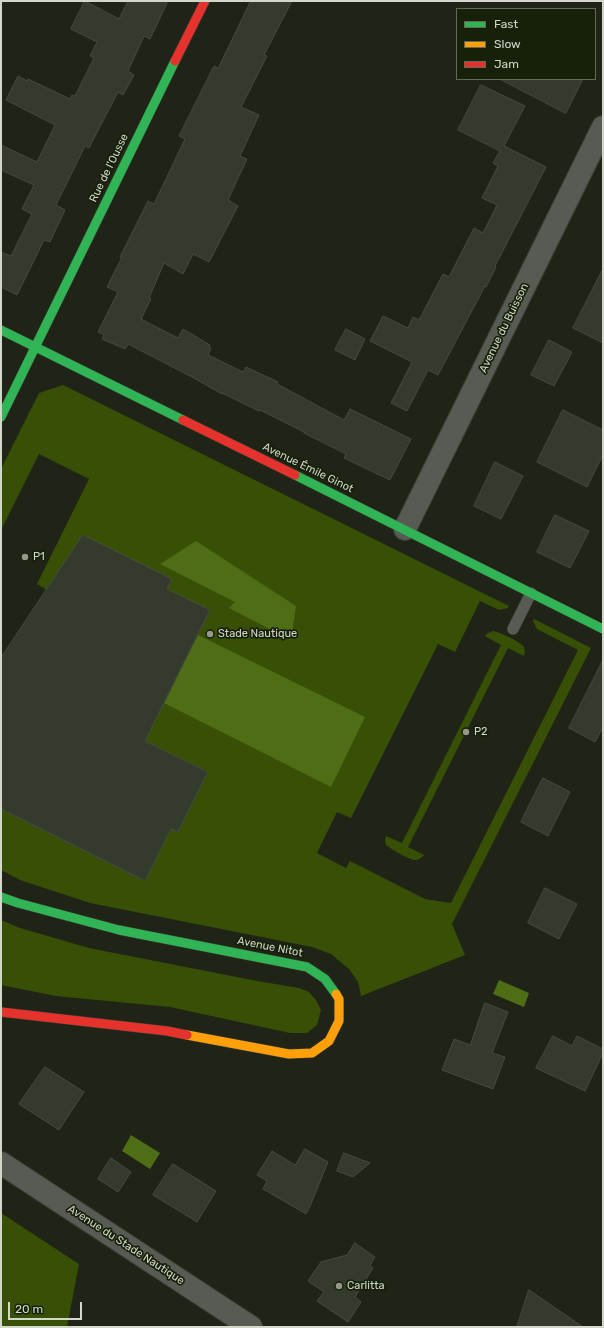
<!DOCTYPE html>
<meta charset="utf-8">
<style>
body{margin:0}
#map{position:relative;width:604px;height:1328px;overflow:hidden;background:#1f2417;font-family:Rubik,sans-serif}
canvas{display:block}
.frame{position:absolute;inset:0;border:2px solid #d1d8c9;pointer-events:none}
.legend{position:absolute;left:456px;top:8px;width:140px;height:72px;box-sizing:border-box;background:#172009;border:1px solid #616a56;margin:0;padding:5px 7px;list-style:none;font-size:12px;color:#d1d8c9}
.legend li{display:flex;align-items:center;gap:8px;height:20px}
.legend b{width:20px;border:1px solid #616a56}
.scale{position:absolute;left:8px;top:1302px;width:74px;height:18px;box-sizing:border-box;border:2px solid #d1d8c9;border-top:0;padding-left:5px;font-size:12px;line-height:14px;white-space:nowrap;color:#d1d8c9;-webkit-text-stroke:3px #172009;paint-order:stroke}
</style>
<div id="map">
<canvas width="604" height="1328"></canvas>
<div class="frame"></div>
<ul class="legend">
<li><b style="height:5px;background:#30b455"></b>Fast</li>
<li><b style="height:5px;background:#ff9f0a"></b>Slow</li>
<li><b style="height:5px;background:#e5322d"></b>Jam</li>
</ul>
<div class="scale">20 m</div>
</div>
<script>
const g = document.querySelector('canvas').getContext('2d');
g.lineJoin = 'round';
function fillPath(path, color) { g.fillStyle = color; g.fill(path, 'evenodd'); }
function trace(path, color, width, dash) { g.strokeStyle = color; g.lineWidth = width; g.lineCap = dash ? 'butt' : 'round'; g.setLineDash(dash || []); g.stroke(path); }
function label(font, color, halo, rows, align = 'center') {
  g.font = font + ' Rubik,sans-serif'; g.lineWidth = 3.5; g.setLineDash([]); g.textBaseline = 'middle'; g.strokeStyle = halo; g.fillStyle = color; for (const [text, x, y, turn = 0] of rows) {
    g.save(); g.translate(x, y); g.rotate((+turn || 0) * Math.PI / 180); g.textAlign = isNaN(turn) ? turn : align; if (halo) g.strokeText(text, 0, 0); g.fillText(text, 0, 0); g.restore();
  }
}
const green = new Path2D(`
 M 63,385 L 509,606 L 508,608 L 499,610 L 480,601 L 455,652 L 438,644 L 351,818 L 337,812 L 317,853 L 346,868 L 350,861 L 425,899 L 451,903 L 578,650 L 537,629 L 533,621 L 534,619 L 591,648 L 452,924 L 465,955 L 361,996 L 358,982 L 349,969 L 331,954 L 312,947 L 272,939 L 90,903 L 20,880 L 1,870 L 1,658 L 52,593 L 37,584 L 89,479 L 39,454 L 1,530 L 1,469 L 39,393 Z
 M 493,631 C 499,632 519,641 523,646 C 525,649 525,652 524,656 L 508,648 L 408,847 L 424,855 C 422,857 419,860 416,860 C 409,860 391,849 386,845 L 385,840 L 386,836 L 402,843 L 501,645 L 485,636 L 488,633 Z
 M 1,920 L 20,928 L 89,948 L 257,981 L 299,988 L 309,992 L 316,1000 L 321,1010 L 317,1025 L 307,1033 L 290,1033 L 170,1007 L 56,996 L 1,985 Z
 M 1,1213 L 79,1264 L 67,1327 L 1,1327 Z`);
const water = new Path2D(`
 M 196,541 L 296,606 L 291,640 L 229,608 L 235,602 L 160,564 Z
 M 198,635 L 365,717 L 331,787 L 164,703 Z
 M 499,980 L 529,993 L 524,1007 L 493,994 Z
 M 131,1135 L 160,1153 L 150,1169 L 122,1151 Z`);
const building = new Path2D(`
 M 85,1 L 119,19 L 128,1 L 168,1 L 150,39 L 144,36 L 128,71 L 134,75 L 123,95 L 118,92 L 89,148 L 85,146 L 56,205 L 65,210 L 50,242 L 44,240 L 17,295 L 1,287 L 1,252 L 11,256 L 32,214 L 22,209 L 34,185 L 1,170 L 1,145 L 37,162 L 55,125 L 6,100 L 18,76 L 27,81 L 28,79 L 70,99 L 72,95 L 75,96 L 94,58 L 90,56 L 97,42 L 71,29 Z
 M 251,1 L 292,1 L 264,55 L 267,56 L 241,107 L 259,115 L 240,156 L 247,159 L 228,200 L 238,206 L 209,262 L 193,254 L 183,274 L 164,263 L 149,298 L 151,299 L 141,319 L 178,338 L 183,329 L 210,345 L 209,347 L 211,348 L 208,355 L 243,372 L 246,367 L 278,382 L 277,384 L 344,420 L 350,409 L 411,439 L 390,480 L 344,458 L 346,454 L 304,433 L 304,432 L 260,410 L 259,411 L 222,393 L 222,394 L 192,377 L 128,344 L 125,349 L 102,339 L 104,335 L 98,332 L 118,292 L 107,287 L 122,257 L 120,257 L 148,201 L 154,204 L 185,139 L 179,136 L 214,66 L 218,68 Z
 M 500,79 L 583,79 L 566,113 Z
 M 481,85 L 525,106 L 504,146 L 546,167 L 495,266 L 496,267 L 486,287 L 485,286 L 438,375 L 428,370 L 407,411 L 391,403 L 412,362 L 370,341 L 383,316 L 408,328 L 413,317 L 419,320 L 443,274 L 449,277 L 474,228 L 483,233 L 497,205 L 482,198 L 498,166 L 493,163 L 500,151 L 458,130 Z
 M 603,269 L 603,343 L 573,328 Z
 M 346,329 L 365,339 L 355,360 L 335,350 Z
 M 549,340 L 572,352 L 554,386 L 531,375 Z
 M 563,410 L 603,430 L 603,455 L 587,487 L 537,462 Z
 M 495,462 L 523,476 L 501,519 L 474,506 Z
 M 555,515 L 589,531 L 570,568 L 537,552 Z
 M 83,535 L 172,579 L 167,589 L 210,610 L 145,741 L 208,772 L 178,832 L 171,829 L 145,881 L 1,809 L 1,658 Z
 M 603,660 L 603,727 L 595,742 L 569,728 Z
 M 543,778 L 570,792 L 548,836 L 521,822 Z
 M 545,888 L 577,904 L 559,939 L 528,923 Z
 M 485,1003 L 508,1012 L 492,1053 L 505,1057 L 493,1089 L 442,1070 L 454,1039 L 470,1045 Z
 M 553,1036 L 572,1046 L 577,1036 L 603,1049 L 603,1053 L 585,1091 L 536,1068 Z
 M 45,1067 L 84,1092 L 59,1130 L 19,1104 Z
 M 305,1149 L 328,1162 L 311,1204 L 306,1214 L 263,1189 L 267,1181 L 257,1175 L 272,1151 L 295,1165 Z
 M 344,1153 L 370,1163 L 353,1177 L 337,1171 Z
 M 111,1158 L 131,1172 L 118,1192 L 98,1179 Z
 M 173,1164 L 216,1191 L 197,1222 L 153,1195 Z
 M 355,1243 L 375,1257 L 370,1266 L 373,1268 L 355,1297 L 361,1302 L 348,1322 L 317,1301 L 324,1292 L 308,1281 L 321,1262 L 347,1255 Z
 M 529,1290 L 583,1327 L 517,1327 Z`);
const lane = new Path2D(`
 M 513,629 L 531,593`);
const street = new Path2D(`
 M 405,529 L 603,127
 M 1,1163 L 251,1327`);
const fast = new Path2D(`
 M 1,330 L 183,420
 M 1,417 L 175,61
 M 295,475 L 603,629
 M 1,897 L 18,903 L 119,930 L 307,967 L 325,979 L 336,994`);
const slow = new Path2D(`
 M 187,1035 L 289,1054 L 312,1053 L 329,1041 L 339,1021 L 339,999 L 336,994`);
const jam = new Path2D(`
 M 175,61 L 205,1
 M 183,420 L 295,475
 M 1,1012 L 167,1031 L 187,1035`);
const markers = [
 [25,557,4,"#93998b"],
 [210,634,4,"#93998b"],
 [466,732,4,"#93998b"],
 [339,1286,4,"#93998b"]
];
const streetNames = [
 ["Rue de l'Ousse",109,168,-64],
 ["Avenue du Buisson",504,328,-64],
 ["Avenue Émile Ginot",308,468,26],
 ["Avenue Nitot",270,947,11],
 ["Avenue du Stade Nautique",126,1245,33]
];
const poiNames = [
 ["P1",33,557],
 ["Stade Nautique",218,634],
 ["P2",474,732],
 ["Carlitta",347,1286]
];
fillPath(green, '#385006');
fillPath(water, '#4e6d14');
fillPath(building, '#353b2c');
trace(building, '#464a40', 1);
trace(lane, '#3b4034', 12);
trace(street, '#3b4034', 24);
trace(fast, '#3b4034', 10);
trace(slow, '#3b4034', 10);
trace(jam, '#3b4034', 10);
trace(lane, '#585b54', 11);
trace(street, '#585b54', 22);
trace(fast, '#30b455', 9);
trace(slow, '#ff9f0a', 9);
trace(jam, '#e5322d', 9);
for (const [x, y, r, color] of markers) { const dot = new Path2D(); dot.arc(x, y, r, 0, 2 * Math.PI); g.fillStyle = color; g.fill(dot); trace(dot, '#172009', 1.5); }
label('11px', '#d1d8c9', '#172009', streetNames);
label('11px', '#d1d8c9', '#172009', poiNames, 'left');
</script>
